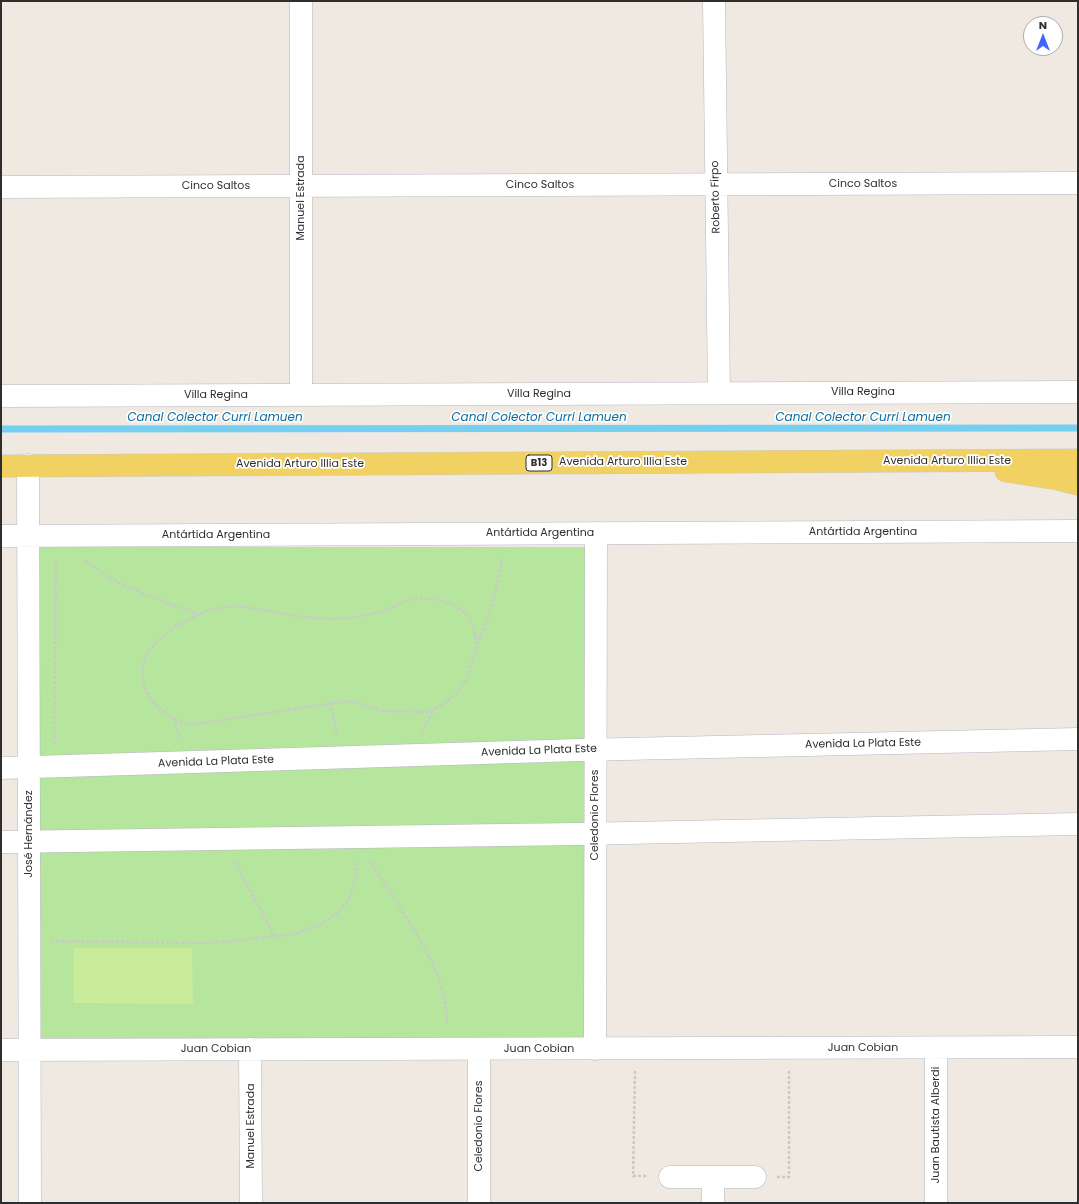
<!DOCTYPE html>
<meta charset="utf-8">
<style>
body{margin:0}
#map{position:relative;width:1079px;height:1204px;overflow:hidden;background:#efe9e1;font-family:Poppins,sans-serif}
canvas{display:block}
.frame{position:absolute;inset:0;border:2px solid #2e2e2e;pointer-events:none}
.north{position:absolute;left:1023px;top:16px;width:40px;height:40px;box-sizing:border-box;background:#fff;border:1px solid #ababab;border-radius:50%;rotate:0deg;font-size:11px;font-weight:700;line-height:16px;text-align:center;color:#2e2e2e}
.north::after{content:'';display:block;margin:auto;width:14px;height:18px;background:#4264fb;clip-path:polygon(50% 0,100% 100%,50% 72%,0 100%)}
</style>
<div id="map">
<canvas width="1079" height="1204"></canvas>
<div class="frame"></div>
<div class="north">N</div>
</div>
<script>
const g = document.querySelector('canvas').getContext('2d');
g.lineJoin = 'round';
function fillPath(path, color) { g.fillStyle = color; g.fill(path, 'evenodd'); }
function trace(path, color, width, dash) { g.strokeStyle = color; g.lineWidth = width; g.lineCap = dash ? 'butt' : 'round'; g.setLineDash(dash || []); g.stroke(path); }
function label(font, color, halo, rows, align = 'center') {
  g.font = font + ' Poppins,sans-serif'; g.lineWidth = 3.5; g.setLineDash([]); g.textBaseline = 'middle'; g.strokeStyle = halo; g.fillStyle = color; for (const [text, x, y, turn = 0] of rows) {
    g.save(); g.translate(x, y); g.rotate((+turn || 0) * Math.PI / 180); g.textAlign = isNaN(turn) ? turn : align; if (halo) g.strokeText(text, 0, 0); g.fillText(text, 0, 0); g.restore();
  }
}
const green = new Path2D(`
 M 39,547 L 585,547 L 585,1038 L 39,1038 Z`);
const pitch = new Path2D(`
 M 74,948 L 192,948 L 193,1004 L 73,1003 Z`);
const stream = new Path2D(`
 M 1,429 L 1078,428`);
const path = new Path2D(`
 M 85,560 L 107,576 L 125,586 L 170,604 L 199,614
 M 415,598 L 435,599 L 452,604 L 466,613 L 473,626 L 477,645 L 472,663 L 466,680 L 456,694 L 441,706 L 427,712 L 383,711 L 362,704 L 347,701 L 189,725 C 172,718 153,708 146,690 C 139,673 143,658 154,645 C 165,633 178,624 193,617 C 203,613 215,608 225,607 C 241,605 257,609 273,612 C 297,616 324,621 348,618 C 358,617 369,615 378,612 C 391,608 403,602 415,598 Z
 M 477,644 L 488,618 L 497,584 L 502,557
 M 330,703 L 337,734
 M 174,719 L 180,739
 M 422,732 L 433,710
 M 54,744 L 56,559
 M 370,861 C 400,913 447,962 447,1026
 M 237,862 L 242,875 L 274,936
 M 51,941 L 205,943 L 232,941 L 294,934 L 322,924 L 335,915 L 347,902 L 354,884 L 358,861
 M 635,1071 L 633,1176 L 647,1176
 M 777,1177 L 789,1177 L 789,1071`);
const minor = new Path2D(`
 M 714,1 L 719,393
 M 1,187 L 1078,183
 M 301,394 L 301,1
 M 1,396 L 1078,392
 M 28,465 L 30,1203
 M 1,536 L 1078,531
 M 1,768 L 579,750 L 1078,739
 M 1,842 L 577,834 L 1078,824
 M 936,1048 L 936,1203
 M 250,1049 L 251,1203
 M 479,1049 L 479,1203
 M 595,1049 L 596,533
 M 1,1050 L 1078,1047
 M 670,1177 L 755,1177
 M 713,1203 L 713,1177`);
const major = new Path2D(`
 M 1,466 L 1078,460
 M 1006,471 L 1058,479 L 1078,484`);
const shields = [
 [539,463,26]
];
const shieldNames = [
 ["B13",539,463]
];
const streetNames = [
 ["Cinco Saltos",863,184],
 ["Cinco Saltos",540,185],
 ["Cinco Saltos",216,186],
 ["Roberto Firpo",716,197,-91],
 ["Manuel Estrada",301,198,-90],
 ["Villa Regina",863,392],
 ["Villa Regina",539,394],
 ["Villa Regina",216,395],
 ["Avenida Arturo Illia Este",947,461],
 ["Avenida Arturo Illia Este",623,462],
 ["Avenida Arturo Illia Este",300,464],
 ["Antártida Argentina",863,532],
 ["Antártida Argentina",540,533],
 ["Antártida Argentina",216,535],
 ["Avenida La Plata Este",863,744,-1],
 ["Avenida La Plata Este",539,751,-2],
 ["Avenida La Plata Este",216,762,-2],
 ["Celedonio Flores",595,815,-90],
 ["José Hernández",29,834,-90],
 ["Juan Cobian",863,1048],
 ["Juan Cobian",216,1049],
 ["Juan Cobian",539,1049],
 ["Juan Bautista Alberdi",936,1125,-90],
 ["Manuel Estrada",251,1126,-90],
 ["Celedonio Flores",479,1126,-90]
];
const waterNames = [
 ["Canal Colector Curri Lamuen",215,418],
 ["Canal Colector Curri Lamuen",539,418],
 ["Canal Colector Curri Lamuen",863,418]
];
fillPath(green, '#b6e59e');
fillPath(pitch, '#c9ec9a');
trace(stream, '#75cff0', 7);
trace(minor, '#b4b7c1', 23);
trace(major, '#c9c9c9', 23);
trace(path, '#c9c9c9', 2.5, [3, 2]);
trace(minor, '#fff', 22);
trace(major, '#f2d163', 22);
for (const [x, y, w] of shields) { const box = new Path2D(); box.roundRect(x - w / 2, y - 8, w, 16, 3); g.fillStyle = '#fff'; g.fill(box); trace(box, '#2e2e2e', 1); }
label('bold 10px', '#2e2e2e', null, shieldNames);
label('11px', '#2e2e2e', '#fff', streetNames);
label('italic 12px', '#0d6fa3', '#fff', waterNames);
</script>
